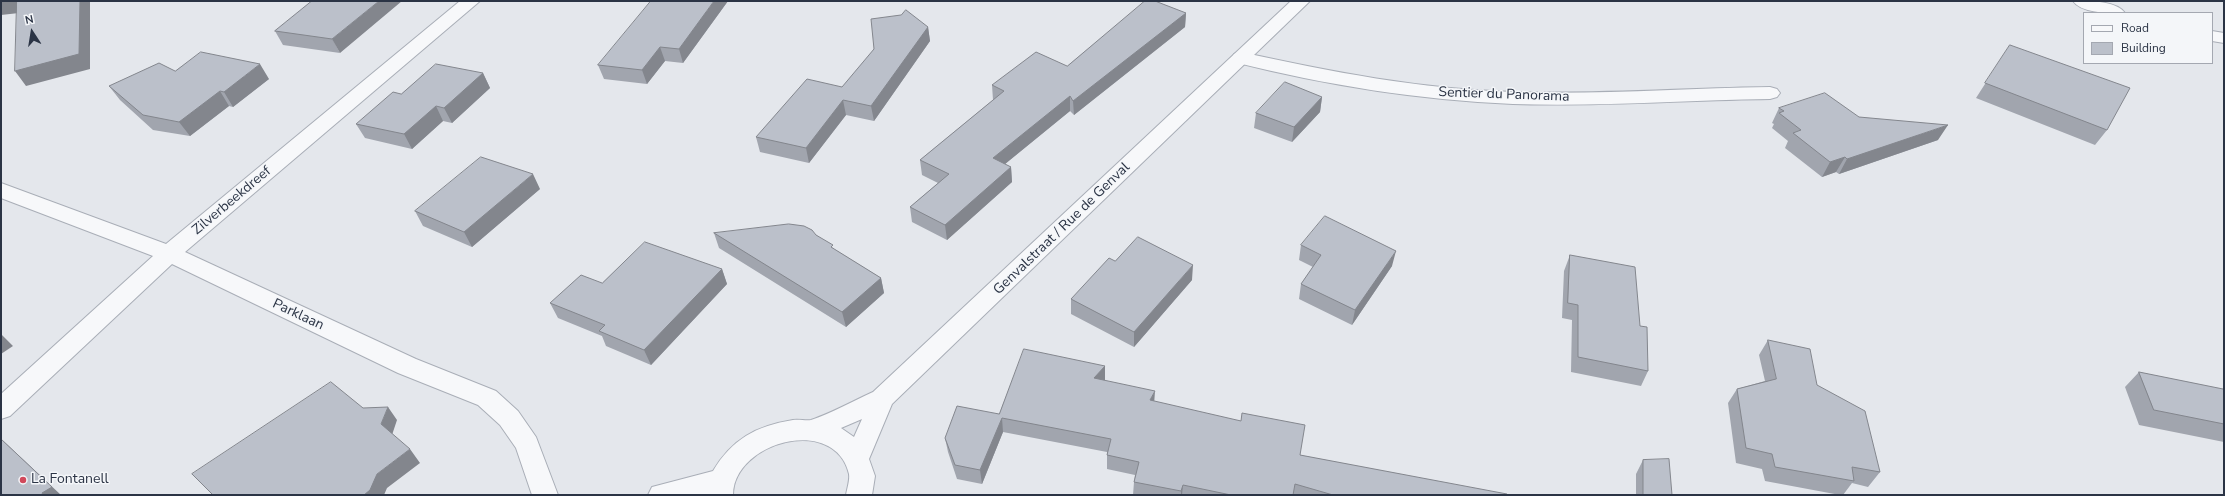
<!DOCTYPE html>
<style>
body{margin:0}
#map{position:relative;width:2225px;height:496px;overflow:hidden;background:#e4e7ec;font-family:"Nunito Sans",sans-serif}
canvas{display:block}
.frame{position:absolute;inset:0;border:2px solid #2b3445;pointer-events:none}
.legend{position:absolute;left:2083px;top:12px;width:130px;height:52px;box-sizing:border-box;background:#f4f6f9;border:1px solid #a4a8b1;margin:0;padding:5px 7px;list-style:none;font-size:12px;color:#2b3445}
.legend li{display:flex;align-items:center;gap:8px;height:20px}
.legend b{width:20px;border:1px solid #a4a8b1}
.north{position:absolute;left:12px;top:12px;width:40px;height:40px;-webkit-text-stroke:3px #f4f6f9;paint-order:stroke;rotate:348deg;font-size:11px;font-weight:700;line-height:16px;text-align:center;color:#2b3445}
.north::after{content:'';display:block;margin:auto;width:14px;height:18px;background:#2b3445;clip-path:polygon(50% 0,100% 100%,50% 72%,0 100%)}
</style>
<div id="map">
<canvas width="2225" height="496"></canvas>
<div class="frame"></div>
<ul class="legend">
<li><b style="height:5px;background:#f7f8fa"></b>Road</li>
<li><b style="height:11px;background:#bbc0ca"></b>Building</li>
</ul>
<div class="north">N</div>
</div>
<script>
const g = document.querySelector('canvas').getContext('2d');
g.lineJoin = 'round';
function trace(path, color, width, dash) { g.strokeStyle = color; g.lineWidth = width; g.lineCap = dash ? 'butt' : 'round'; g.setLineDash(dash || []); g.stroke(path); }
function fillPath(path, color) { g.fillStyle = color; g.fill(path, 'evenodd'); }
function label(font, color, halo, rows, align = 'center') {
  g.font = font + ' "Nunito Sans",sans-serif'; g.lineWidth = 3; g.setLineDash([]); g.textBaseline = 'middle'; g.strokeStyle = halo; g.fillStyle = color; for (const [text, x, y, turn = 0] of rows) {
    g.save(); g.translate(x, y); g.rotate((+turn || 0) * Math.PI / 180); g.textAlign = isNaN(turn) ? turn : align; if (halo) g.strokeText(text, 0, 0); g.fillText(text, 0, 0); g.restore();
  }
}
const minor = new Path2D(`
 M 460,1 L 480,1 L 185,252 L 416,359 L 496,391 L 518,411 L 536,437 L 558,495 L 532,495 L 516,448 L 500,425 L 478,405 L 398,373 L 172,264 L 10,416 L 1,419 L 1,394 L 153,256 L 1,198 L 1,183 L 166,244 Z
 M 2073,1 C 2087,1 2116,0 2125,13 C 2111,13 2082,14 2073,1 Z
 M 2212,31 L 2224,33 L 2224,43 L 2212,41 Z
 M 1241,52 C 1331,72 1421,89 1513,92 C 1599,95 1684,88 1770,87 L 1777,89 L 1780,93 L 1777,97 L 1770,99 C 1684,100 1598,107 1513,104 C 1419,100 1325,85 1234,62 L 1232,58 L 1234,54 Z`);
const tertiary = new Path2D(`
 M 1291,1 L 1310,1 L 892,404 L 869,459 L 875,476 L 872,495 L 846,495 C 847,489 850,480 849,474 C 835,414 733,442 733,495 L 648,495 L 652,487 L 713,471 C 732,439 756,426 793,420 C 799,419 806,421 811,420 C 832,413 853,401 873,392 ZM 862,419 L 854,437 L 841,428 Z`);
const wall = new Path2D(`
 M 312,1 L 340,53 L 283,45 L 275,31 Z
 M 728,1 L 683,63 L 665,61 L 647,84 L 604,79 L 598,65 Z
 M 1186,13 L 1185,27 L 1074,115 L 1070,111 L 1005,164 L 1011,167 L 1012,182 L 947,240 L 912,222 L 910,207 L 938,183 L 922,175 L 920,160 L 993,100 L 992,85 L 1067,66 Z
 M 928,27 L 930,41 L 874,121 L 846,115 L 809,163 L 760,152 L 756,137 L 842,87 Z
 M 2010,45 L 2107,130 L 2095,145 L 1976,98 Z
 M 175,71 L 269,79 L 233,107 L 229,106 L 190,136 L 153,130 L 120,100 L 109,86 Z
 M 483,73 L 490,88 L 452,123 L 443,121 L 412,149 L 365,138 L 356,124 L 401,94 Z
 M 1322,97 L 1320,112 L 1292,142 L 1254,128 L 1256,113 Z
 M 1779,108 L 1859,117 L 1938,140 L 1839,174 L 1836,172 L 1822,177 L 1785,148 L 1788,141 L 1772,128 L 1774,124 L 1772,123 Z
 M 540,189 L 472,247 L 423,226 L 415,211 Z
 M 714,233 L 816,235 L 834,249 L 881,278 L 884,293 L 846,327 L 719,248 Z
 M 1301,245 L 1392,266 L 1352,325 L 1299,299 L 1301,284 L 1313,267 L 1299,260 Z
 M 1570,255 L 1640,326 L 1648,371 L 1641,386 L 1571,372 L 1572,320 L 1562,318 L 1564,271 Z
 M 722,269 L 727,284 L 651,365 L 606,346 L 602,336 L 558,318 L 550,303 L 602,283 Z
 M 1192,280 L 1134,347 L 1071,314 L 1071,299 Z
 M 1768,340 L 1817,385 L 1880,472 L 1868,487 L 1852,483 L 1843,495 L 1840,495 L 1765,481 L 1762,469 L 1736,463 L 1728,403 L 1737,389 L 1765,381 L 1759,355 Z
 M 1105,366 L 1105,380 L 1104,381 L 1154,401 L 1300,455 L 1506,495 L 1133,495 L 1134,482 L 1135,475 L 1107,469 L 1107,452 L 1003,432 L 982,484 L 957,479 L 948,452 L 945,438 L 999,414 Z
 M 2139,372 L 2224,390 L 2224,442 L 2139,425 L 2125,387 Z
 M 1643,460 L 1672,495 L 1636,495 L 1636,474 Z`);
const shadedWall = new Path2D(`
 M 1,1 L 20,1 L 28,12 L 1,15 Z
 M 80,1 L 90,1 L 90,69 L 26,86 L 15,71 Z
 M 379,1 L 402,1 L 340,53 L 332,39 Z
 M 714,1 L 728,1 L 683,63 L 679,49 Z
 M 1186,13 L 1185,27 L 1074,115 L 1073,101 Z
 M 928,27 L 930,41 L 874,121 L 871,106 Z
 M 660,47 L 665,61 L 647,84 L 642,70 Z
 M 260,64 L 269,79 L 233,107 L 224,92 Z
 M 483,73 L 490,88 L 452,123 L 444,108 Z
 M 220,91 L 229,106 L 190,136 L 179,122 Z
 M 1070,96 L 1070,111 L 994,173 L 993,158 Z
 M 1322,97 L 1320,112 L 1292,142 L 1294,127 Z
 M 843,100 L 846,115 L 809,163 L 806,148 Z
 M 436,106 L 443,121 L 412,149 L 404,134 Z
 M 1948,125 L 1938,140 L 1839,174 L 1847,159 Z
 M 1845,157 L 1836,172 L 1822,177 L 1830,162 Z
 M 1011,167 L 1012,182 L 947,240 L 945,225 Z
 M 533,174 L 540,189 L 472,247 L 464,232 Z
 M 1396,251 L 1392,266 L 1352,325 L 1355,310 Z
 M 1193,265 L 1192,280 L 1134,347 L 1134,332 Z
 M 722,269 L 727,284 L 651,365 L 644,350 Z
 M 881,278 L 884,293 L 846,327 L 842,312 Z
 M 1,334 L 13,346 L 1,354 Z
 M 1105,366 L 1105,380 L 1094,393 L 1094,378 Z
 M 1155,391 L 1154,405 L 1150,400 Z
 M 388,407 L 397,420 L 391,438 L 381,424 Z
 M 1002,418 L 1003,432 L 982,484 L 980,470 Z
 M 1,439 L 15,452 L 61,495 L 43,495 Z
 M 410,449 L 420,463 L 387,488 L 384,495 L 364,495 L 377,474 Z
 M 1183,485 L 1182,495 L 1181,495 L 1181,491 Z`);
const building = new Path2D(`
 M 17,1 L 80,1 L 79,54 L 15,71 Z
 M 312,1 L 379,1 L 332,39 L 275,31 Z
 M 651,1 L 714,1 L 679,49 L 660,47 L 642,70 L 598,65 Z
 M 1145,1 L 1155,1 L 1186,13 L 1073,101 L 1070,96 L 993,158 L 1011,167 L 945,225 L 910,207 L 949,174 L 920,160 L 1004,91 L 992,85 L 1036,52 L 1067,66 Z
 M 906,10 L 928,27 L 871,106 L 843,100 L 806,148 L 756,137 L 807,79 L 842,87 L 874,49 L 871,19 L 901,15 Z
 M 2010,45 L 2130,88 L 2107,130 L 1985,83 Z
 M 201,52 L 260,64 L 224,92 L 220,91 L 179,122 L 143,115 L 109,86 L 159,63 L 175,71 Z
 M 436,64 L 483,73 L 444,108 L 436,106 L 404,134 L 356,124 L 393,92 L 401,94 Z
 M 1285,82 L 1322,97 L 1294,127 L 1256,113 Z
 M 1825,93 L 1859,117 L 1948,125 L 1847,159 L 1845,157 L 1830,162 L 1793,133 L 1801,130 L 1779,113 L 1784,111 L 1779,108 Z
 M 481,157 L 533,174 L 464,232 L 415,211 Z
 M 1325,216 L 1396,251 L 1355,310 L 1301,284 L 1321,255 L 1301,245 Z
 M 789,224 L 804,226 L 812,230 L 816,235 L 833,245 L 831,247 L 881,278 L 842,312 L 714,233 Z
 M 1138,237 L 1193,265 L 1134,332 L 1071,299 L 1109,258 L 1115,261 Z
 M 645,242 L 722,269 L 644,350 L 599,331 L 605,325 L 550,303 L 581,275 L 602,283 Z
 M 1570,255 L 1635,267 L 1640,326 L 1647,327 L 1648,371 L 1578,357 L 1578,305 L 1568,303 Z
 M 1768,340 L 1810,349 L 1817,385 L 1865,411 L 1880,472 L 1852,467 L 1854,481 L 1775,467 L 1772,454 L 1746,448 L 1737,389 L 1776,379 Z
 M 1024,349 L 1105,366 L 1094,378 L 1155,391 L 1150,400 L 1241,421 L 1242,413 L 1305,425 L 1300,455 L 1507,494 L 1506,495 L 1333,495 L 1295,484 L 1293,495 L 1231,495 L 1183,485 L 1181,491 L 1134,482 L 1139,462 L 1107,455 L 1111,439 L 1002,418 L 980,470 L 955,465 L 945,438 L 957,406 L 999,414 Z
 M 2139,372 L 2223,389 L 2224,390 L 2224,424 L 2154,410 Z
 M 331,382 L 363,408 L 388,407 L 381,424 L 410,449 L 377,474 L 370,490 L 364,495 L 213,495 L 192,474 Z
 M 1,439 L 52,487 L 42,493 L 43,495 L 1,495 Z
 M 1669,459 L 1672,495 L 1643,495 L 1643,460 Z`);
const markers = [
 [23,480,4,"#d1495b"]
];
const streetNames = [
 ["Sentier du Panorama",1504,95,2],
 ["Zilverbeekdreef",232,201,-40],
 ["Genvalstraat / Rue de Genval",1062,229,-44],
 ["Parklaan",298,315,25]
];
const poiNames = [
 ["La Fontanell",31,480]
];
trace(minor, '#a9aeb7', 2);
trace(tertiary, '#a9aeb7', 2);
fillPath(minor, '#f7f8fa');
fillPath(tertiary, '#f7f8fa');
fillPath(wall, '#a1a5ae');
fillPath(shadedWall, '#83868d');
fillPath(building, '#bbc0ca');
trace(building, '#83868d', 1);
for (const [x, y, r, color] of markers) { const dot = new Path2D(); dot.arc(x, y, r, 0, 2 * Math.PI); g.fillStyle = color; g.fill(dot); trace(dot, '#f4f6f9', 1.5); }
label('14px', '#2b3445', '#f4f6f9', streetNames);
label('14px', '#2b3445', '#f4f6f9', poiNames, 'left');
</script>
